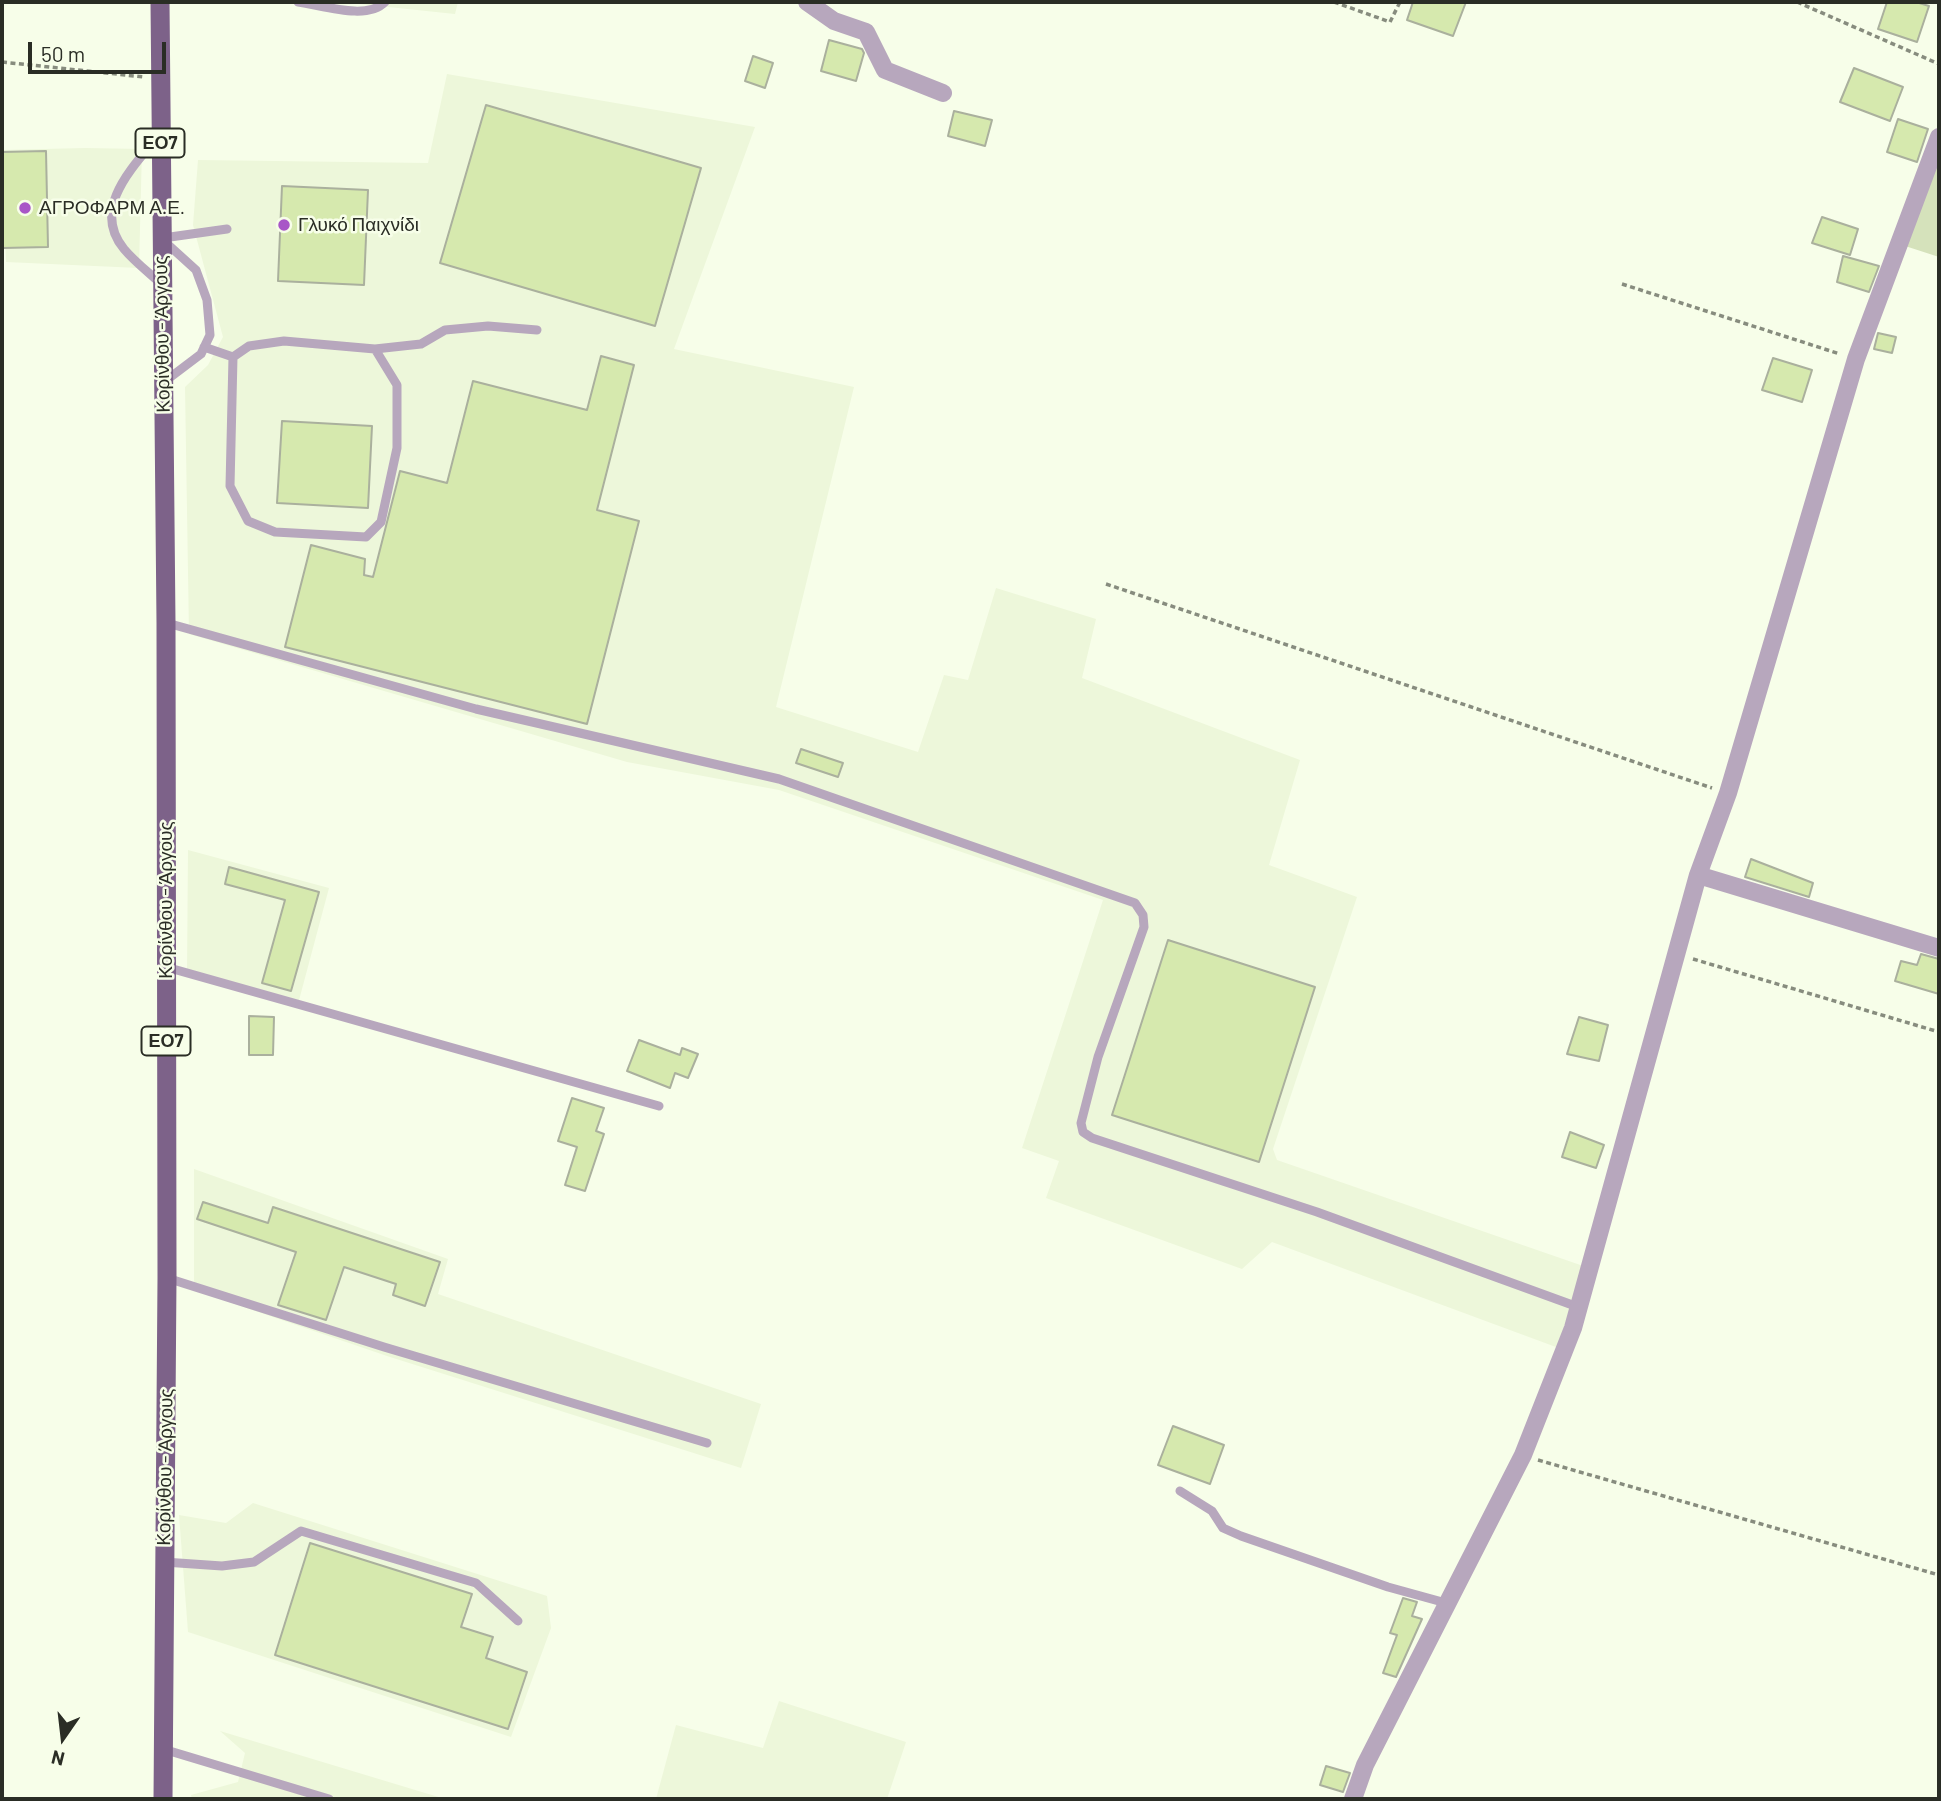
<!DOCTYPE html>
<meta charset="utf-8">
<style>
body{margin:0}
#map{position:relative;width:1941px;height:1801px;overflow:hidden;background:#f7fee9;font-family:Barlow,sans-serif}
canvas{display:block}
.frame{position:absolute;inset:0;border:4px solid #2a2d25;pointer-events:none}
.north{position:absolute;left:28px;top:1703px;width:70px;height:70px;-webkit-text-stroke:5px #f7fee9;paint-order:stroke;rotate:194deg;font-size:19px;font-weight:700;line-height:28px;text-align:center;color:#2a2d25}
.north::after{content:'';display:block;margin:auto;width:24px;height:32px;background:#2a2d25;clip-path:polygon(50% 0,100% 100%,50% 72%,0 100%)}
.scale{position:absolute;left:28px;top:42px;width:138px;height:32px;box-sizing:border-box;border:4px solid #2a2d25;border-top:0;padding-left:9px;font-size:21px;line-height:24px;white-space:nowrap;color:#2a2d25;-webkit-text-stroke:5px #f7fee9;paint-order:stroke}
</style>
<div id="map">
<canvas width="1941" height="1801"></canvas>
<div class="frame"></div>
<div class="north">N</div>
<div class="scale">50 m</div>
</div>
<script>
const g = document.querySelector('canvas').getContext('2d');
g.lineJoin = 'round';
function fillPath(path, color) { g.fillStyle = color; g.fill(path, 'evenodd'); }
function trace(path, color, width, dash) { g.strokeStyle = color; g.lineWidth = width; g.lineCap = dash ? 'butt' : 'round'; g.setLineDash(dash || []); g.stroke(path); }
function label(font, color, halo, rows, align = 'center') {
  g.font = font + ' Barlow,sans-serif'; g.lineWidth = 5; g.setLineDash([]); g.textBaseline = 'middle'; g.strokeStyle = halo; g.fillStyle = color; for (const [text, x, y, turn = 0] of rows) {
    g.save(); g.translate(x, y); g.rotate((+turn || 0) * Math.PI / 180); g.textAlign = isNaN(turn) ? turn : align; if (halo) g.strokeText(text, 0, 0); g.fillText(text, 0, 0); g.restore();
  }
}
const built = new Path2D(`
 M 341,2 L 458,2 L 455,14 Z
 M 447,74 L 755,127 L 674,349 L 854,387 L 776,707 L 918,752 L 944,675 L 968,680 L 996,588 L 1096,619 L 1082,678 L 1300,760 L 1269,865 L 1357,897 L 1273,1149 L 1277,1160 L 1589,1268 L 1564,1350 L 1272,1242 L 1242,1269 L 1046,1198 L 1059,1161 L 1022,1148 L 1103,900 L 779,790 L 627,762 L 189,634 L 185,387 L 208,365 L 223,337 L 193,225 L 198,160 L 428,163 Z
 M 85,148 L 142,149 L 139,268 L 6,262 L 2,150 Z
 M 188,850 L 329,888 L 298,1004 L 187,973 Z
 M 194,1169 L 448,1259 L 438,1294 L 761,1404 L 741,1468 L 387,1356 L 194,1290 Z
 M 253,1503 L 547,1596 L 551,1628 L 511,1737 L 188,1632 L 179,1515 L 226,1523 Z
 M 779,1701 L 906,1742 L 887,1799 L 656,1799 L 676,1725 L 763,1748 Z
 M 220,1731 L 445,1799 L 192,1799 L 191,1795 L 238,1782 L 245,1753 Z`);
const green = new Path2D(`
 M 1939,137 L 1939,257 L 1899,244 Z`);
const building = new Path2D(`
 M 1413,2 L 1466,2 L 1453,36 L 1407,20 Z
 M 1887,2 L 1916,2 L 1929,6 L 1917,42 L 1878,29 Z
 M 829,40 L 862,49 L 864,53 L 856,81 L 821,71 Z
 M 753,56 L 773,63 L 765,88 L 745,81 Z
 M 1854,68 L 1903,87 L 1890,121 L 1840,102 Z
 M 486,105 L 701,168 L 655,326 L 440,263 Z
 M 954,111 L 992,120 L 985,146 L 948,136 Z
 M 1898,119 L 1928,129 L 1917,162 L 1887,152 Z
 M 46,151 L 48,247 L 3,248 L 2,152 Z
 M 282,186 L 368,190 L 364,285 L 278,281 Z
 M 1822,217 L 1858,229 L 1850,255 L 1812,243 Z
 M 1843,256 L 1879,266 L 1869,292 L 1837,282 Z
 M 1878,333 L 1896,337 L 1892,353 L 1874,349 Z
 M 601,356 L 634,365 L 597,510 L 639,521 L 587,724 L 285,647 L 311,545 L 365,559 L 364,575 L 373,577 L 400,471 L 447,483 L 473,381 L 587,410 Z
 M 1773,358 L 1812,370 L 1802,402 L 1762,390 Z
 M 282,421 L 372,426 L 368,508 L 277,503 Z
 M 801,749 L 843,763 L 838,777 L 796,763 Z
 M 1751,859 L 1813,883 L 1809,897 L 1745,877 Z
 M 229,867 L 319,892 L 291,991 L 262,983 L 285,900 L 225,884 Z
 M 1168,940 L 1315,987 L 1259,1162 L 1112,1115 Z
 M 1921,954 L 1939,959 L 1939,994 L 1895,981 L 1901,961 L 1917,965 Z
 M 249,1016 L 274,1017 L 273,1055 L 249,1055 Z
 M 1579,1017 L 1608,1025 L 1599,1061 L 1567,1054 Z
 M 639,1040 L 680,1055 L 682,1048 L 698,1054 L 688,1078 L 675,1073 L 670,1088 L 627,1071 Z
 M 572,1098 L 604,1108 L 596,1131 L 604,1134 L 585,1191 L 565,1185 L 577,1147 L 558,1141 Z
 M 1570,1132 L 1604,1145 L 1596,1168 L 1562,1157 Z
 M 203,1202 L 268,1223 L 273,1207 L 440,1262 L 425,1306 L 393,1295 L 396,1284 L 344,1267 L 326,1320 L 278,1305 L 296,1252 L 197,1219 Z
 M 1173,1426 L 1224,1445 L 1210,1484 L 1158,1465 Z
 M 310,1543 L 472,1594 L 461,1627 L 493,1637 L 486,1658 L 527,1672 L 508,1729 L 275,1655 Z
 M 1403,1598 L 1417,1602 L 1412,1616 L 1422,1619 L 1396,1677 L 1383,1673 L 1397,1635 L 1390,1633 Z
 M 1326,1766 L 1350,1773 L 1343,1792 L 1320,1785 Z`);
const path = new Path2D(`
 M 1334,2 L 1390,22 L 1400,2
 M 1797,2 L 1939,64
 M 2,62 L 144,77
 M 1622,284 L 1840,354
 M 1106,584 L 1712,788
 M 1693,959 L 1939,1032
 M 1538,1460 L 1939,1575`);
const service = new Path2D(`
 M 298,2 C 322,5 367,21 385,2
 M 159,135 C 134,166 90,208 124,249 C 134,261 148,272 160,283
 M 163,238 L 227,229
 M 164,241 L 196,270 L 207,300 L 210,335 L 201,354 L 164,382
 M 204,347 L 233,357 L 249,346 L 284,341 L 375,349 L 421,344 L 445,330 L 488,326 L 537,330
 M 233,357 L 230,486 L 248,521 L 275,532 L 366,537 L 381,522 L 397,448 L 397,385 L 375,349
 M 167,623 L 476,709 L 779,779 L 1135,903 L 1143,915 L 1144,927 L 1098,1057 L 1081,1123 L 1083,1132 L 1092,1138 L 1317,1212 L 1578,1307
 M 166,967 L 659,1106
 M 167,1278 L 384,1347 L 707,1443
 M 1180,1491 L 1212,1511 L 1223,1528 L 1241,1536 L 1388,1587 L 1446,1603
 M 164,1562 L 222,1566 L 254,1562 L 301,1531 L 476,1583 L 518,1621
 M 163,1749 L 329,1799`);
const minor = new Path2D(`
 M 807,2 L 834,21 L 866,32 L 885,70 L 943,93
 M 1698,875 L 1939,948
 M 1353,1799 L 1365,1765 L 1523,1455 L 1573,1328 L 1698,875 L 1728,793 L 1856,359 L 1939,137`);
const primary = new Path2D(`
 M 160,2 L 166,623 L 167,1278 L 163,1799`);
const markers = [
 [25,208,7,"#a856c7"],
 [284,225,7,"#a856c7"]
];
const shields = [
 [160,143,49],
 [166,1041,49]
];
const shieldNames = [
 ["ΕΟ7",160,143],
 ["ΕΟ7",166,1041]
];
const poiNames = [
 ["ΑΓΡΟΦΑΡΜ Α.Ε.",39,208],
 ["Γλυκό Παιχνίδι",298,225]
];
const streetNames = [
 ["Κορίνθου - Άργους",162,334,-91],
 ["Κορίνθου - Άργους",166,900,-90],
 ["Κορίνθου - Άργους",165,1467,-89]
];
fillPath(built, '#edf7da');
fillPath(green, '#d5e2bb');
fillPath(building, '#d6e9ae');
trace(building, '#aab09d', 2);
trace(path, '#878c7e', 3.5, [5, 3.5]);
trace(service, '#b7a7bd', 9);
trace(minor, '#b7a7bd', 18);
trace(primary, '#7d6289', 19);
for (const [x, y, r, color] of markers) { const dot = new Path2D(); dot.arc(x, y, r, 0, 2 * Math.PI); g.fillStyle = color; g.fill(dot); trace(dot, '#f7fee9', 2.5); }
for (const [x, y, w] of shields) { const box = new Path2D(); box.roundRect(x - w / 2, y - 14.5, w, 29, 5); g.fillStyle = '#f7fee9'; g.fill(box); trace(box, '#2a2d25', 2); }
label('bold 18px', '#2a2d25', null, shieldNames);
label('19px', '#2a2d25', '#f7fee9', poiNames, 'left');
label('19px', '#2a2d25', '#f7fee9', streetNames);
</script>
